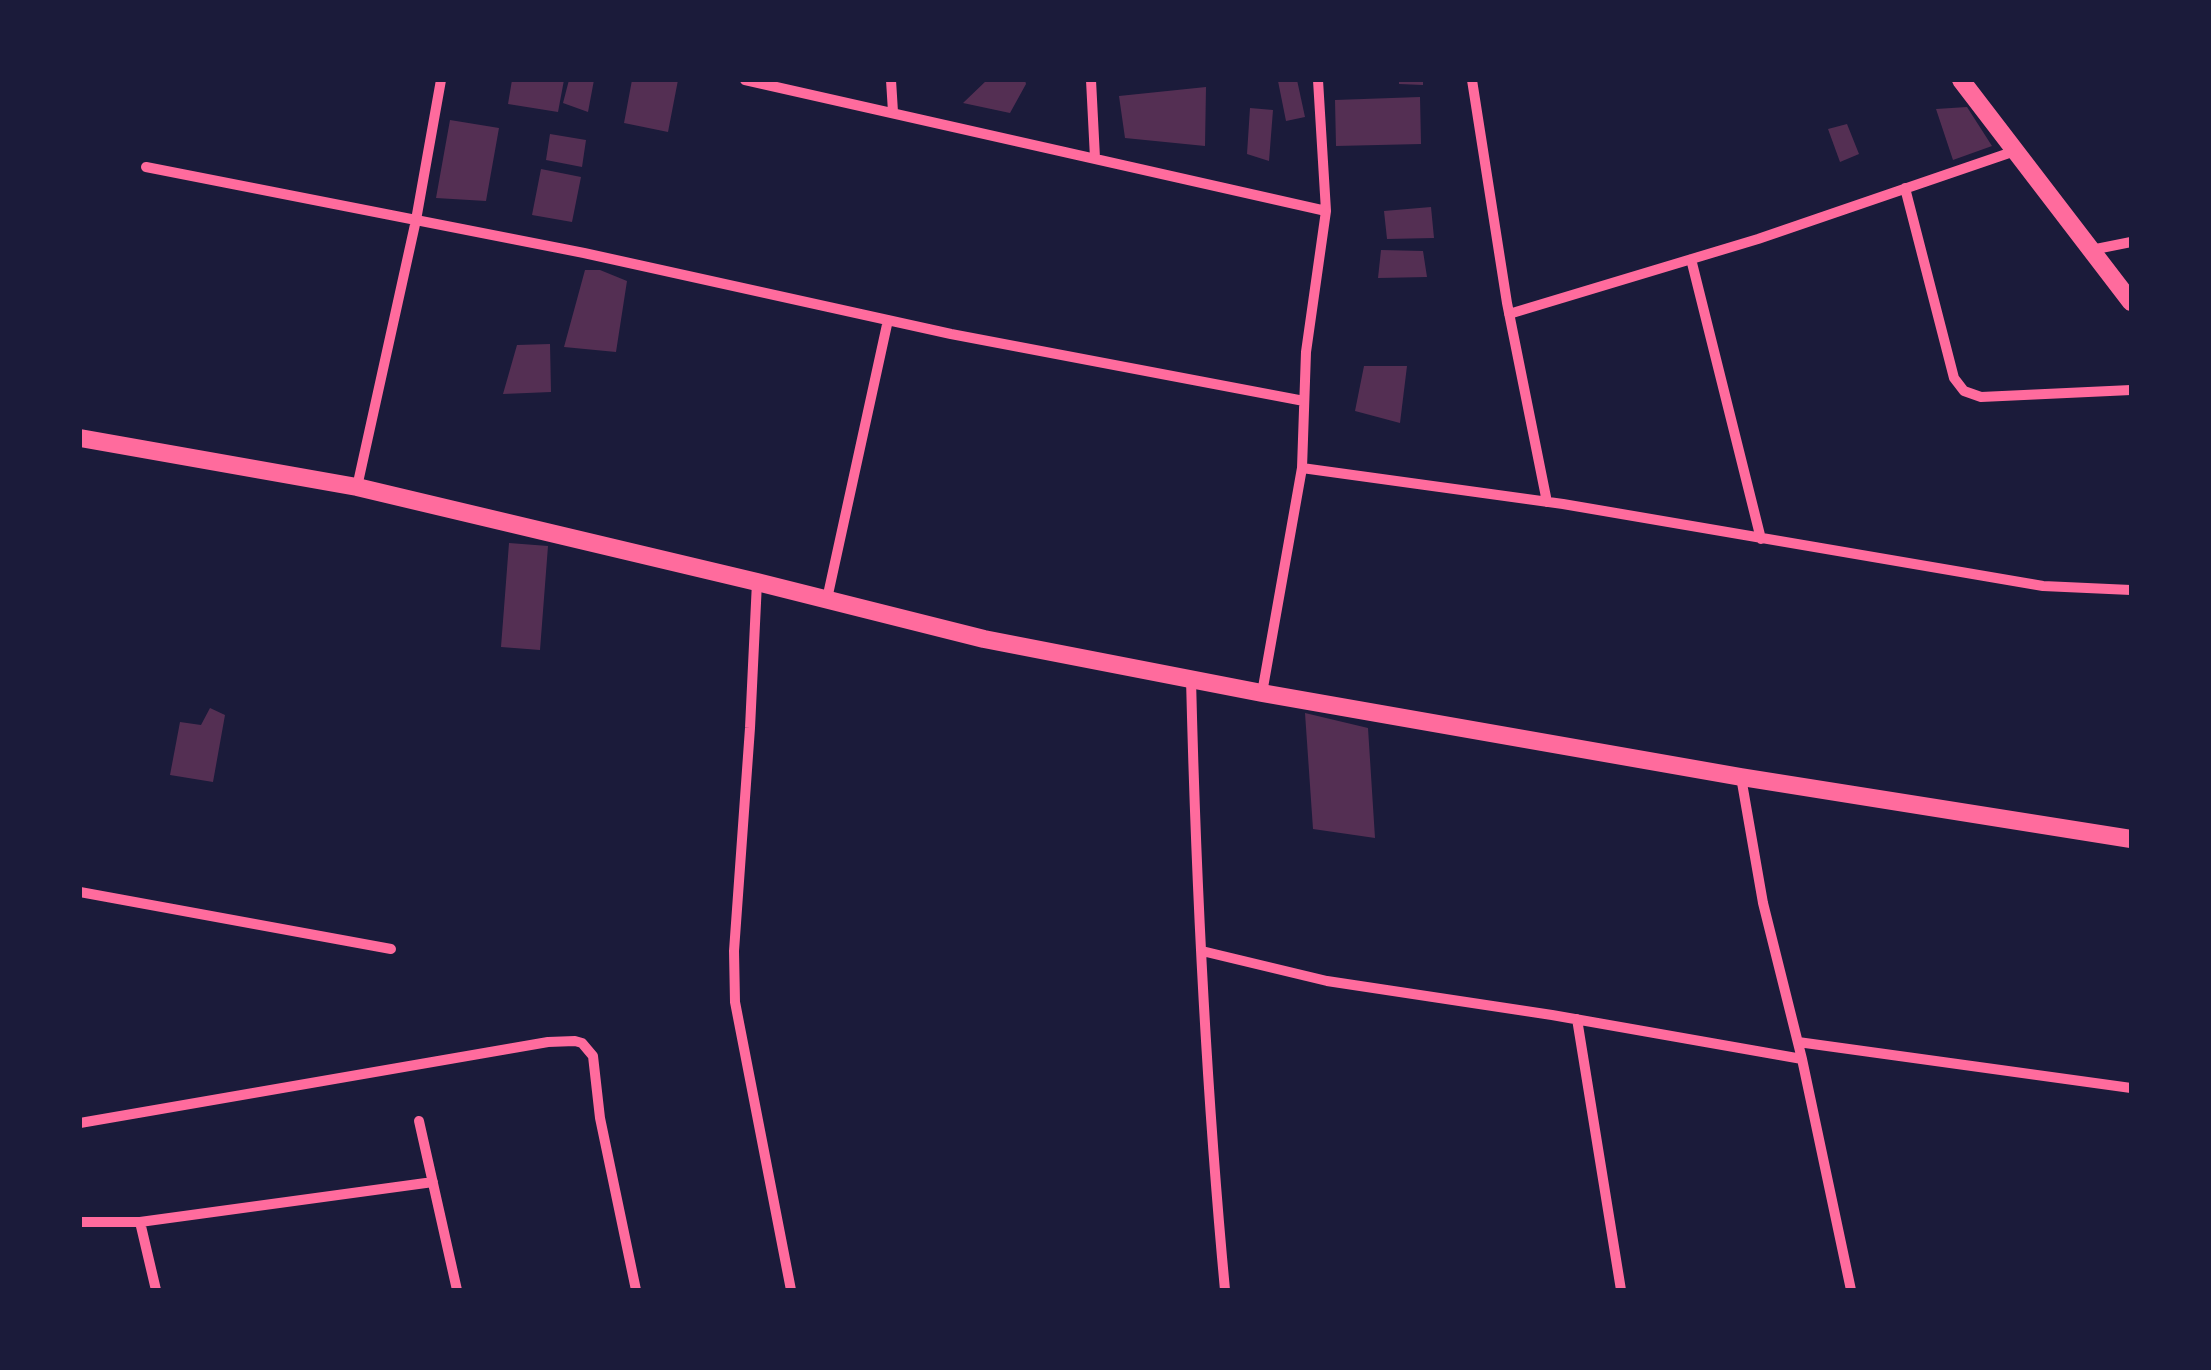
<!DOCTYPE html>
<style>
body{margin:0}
#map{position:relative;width:2211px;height:1370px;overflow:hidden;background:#1b1b3a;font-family:"Crimson Pro",serif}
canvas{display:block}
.frame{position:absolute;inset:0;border:82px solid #1b1b3a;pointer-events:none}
</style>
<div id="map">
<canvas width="2211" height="1370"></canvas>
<div class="frame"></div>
</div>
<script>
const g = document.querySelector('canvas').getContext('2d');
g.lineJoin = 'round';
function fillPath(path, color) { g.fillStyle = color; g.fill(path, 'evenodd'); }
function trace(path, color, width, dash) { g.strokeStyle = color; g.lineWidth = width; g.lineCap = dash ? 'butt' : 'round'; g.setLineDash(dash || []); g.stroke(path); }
const building = new Path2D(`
 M 512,80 L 564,80 L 558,112 L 508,104 Z
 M 569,80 L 594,80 L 588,112 L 563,103 Z
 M 632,80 L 678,80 L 668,132 L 624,123 Z
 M 987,80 L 1025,80 L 1026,84 L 1010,113 L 963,103 Z
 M 1282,80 L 1297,80 L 1305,117 L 1286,121 L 1278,81 Z
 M 1399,80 L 1423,80 L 1423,85 L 1399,84 Z
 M 1206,87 L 1205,146 L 1125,138 L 1119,96 Z
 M 1420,97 L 1421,144 L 1336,146 L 1335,100 Z
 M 1967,107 L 1992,146 L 1953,160 L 1936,109 Z
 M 1250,108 L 1273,110 L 1269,161 L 1247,154 Z
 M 450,120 L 499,128 L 486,201 L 436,198 Z
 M 1847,124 L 1859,154 L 1840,162 L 1828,129 Z
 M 550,134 L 586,140 L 582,167 L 546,160 Z
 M 541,169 L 581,177 L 572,222 L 532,215 Z
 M 1431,207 L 1434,238 L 1387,239 L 1384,211 Z
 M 1381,250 L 1423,251 L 1427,277 L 1378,278 Z
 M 585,270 L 600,270 L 627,281 L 616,352 L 564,347 Z
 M 550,344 L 551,392 L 503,394 L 517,345 Z
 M 1364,366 L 1407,366 L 1400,423 L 1355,411 Z
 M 509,543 L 548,546 L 540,650 L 501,647 Z
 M 210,708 L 225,715 L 213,782 L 170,775 L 180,722 L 201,725 Z
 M 1305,713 L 1368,728 L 1375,838 L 1313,829 Z`);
const minor = new Path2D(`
 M 745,80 L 1326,211
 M 891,80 L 893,112
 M 1091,80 L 1095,158
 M 1318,80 L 1326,211 L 1306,352 L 1302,468 L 1563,504 L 2043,586 L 2131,590
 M 1472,80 L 1507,303 L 1547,502
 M 146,167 L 584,253 L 951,334 L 1304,401
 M 1905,188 L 1954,378 L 1964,391 L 1981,397 L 2131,390
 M 2091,250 L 2131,242
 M 1691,259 L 1761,539
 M 1509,314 L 1758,239 L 2015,151
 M 357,487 L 416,220 L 441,80
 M 757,582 L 750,728 L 734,951 L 735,1002 L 791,1290
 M 827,599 L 888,320
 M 1191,679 C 1196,883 1206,1087 1225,1290
 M 1262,693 L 1302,468
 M 1741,777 L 1763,903 L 1802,1059 L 1851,1290
 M 80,892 L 391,949
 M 1202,951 L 1327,981 L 1552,1015 L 1802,1059
 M 1577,1019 L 1621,1290
 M 1798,1042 L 2131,1088
 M 419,1121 L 457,1290
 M 80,1123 L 548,1042 L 575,1041 L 582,1043 L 593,1056 L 600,1118 L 636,1290
 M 80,1222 L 140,1222 L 433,1182
 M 140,1222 L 156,1290`);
const tertiary = new Path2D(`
 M 1961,80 L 2131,302
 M 80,438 L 357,487 L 757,582 L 984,639 L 1262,693 L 1741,777 L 2131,839`);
fillPath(building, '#542f53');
trace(minor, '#ff6b9d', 10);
trace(tertiary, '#ff6b9d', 18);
</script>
